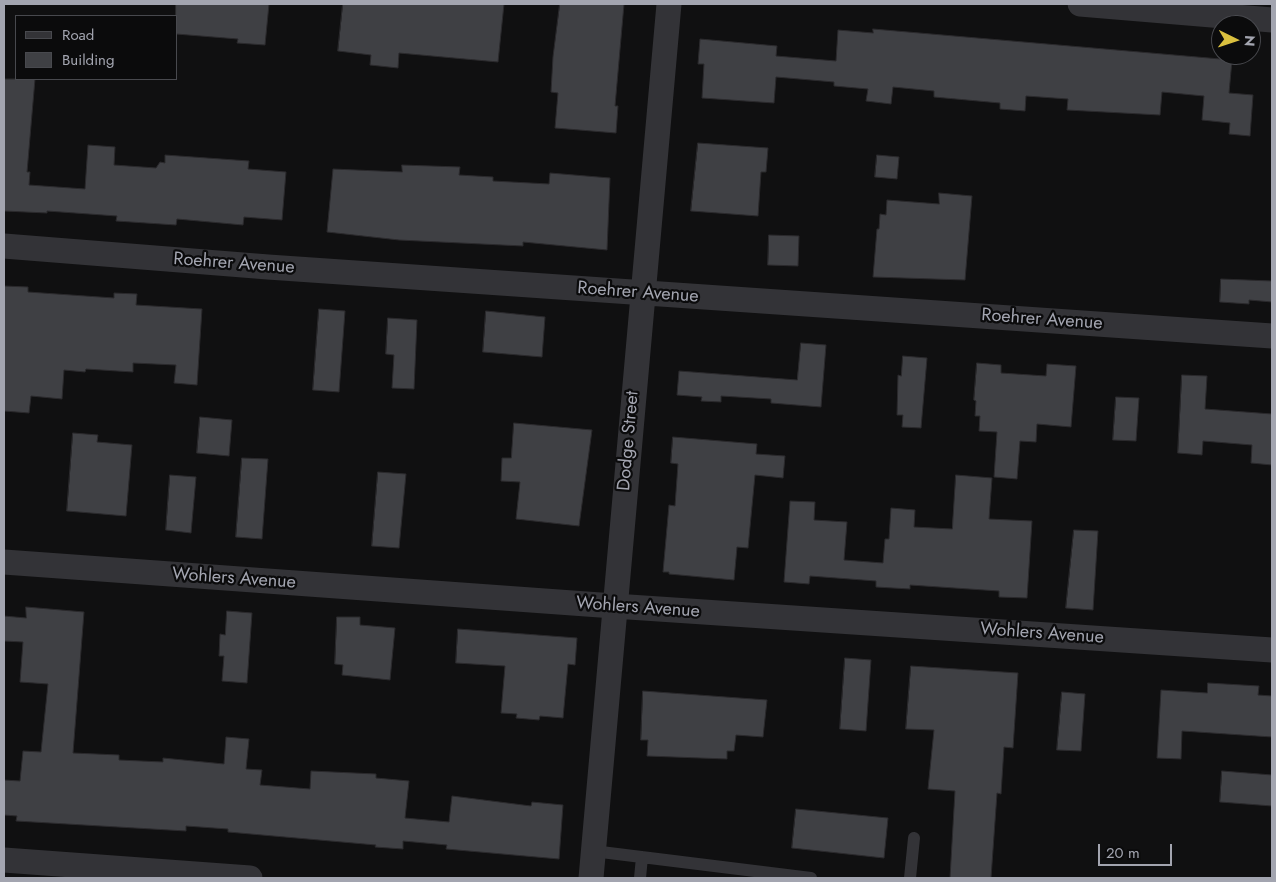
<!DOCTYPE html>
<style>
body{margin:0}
#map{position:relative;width:1276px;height:882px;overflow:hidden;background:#101011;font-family:Jost,sans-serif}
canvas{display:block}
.frame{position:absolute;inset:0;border:5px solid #a3a5b0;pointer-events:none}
.legend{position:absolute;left:15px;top:15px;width:162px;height:65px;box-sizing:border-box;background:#0b0b0c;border:1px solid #48494e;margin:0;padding:6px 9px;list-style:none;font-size:15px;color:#a3a5b0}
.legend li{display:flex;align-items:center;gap:10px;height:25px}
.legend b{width:25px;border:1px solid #48494e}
.north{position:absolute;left:1211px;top:15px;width:50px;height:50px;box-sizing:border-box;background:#0b0b0c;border:1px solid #48494e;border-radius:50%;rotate:94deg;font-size:14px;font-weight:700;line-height:20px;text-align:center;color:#a3a5b0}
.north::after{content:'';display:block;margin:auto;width:18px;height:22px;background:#dac03f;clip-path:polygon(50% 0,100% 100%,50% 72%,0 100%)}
.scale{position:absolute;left:1098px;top:844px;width:74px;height:22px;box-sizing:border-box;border:2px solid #a3a5b0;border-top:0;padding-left:6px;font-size:15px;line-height:18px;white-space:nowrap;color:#a3a5b0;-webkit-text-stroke:4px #0b0b0c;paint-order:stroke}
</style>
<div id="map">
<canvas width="1276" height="882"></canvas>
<div class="frame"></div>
<ul class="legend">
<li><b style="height:6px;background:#333337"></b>Road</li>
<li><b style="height:14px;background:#3f4044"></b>Building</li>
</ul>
<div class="north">N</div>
<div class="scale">20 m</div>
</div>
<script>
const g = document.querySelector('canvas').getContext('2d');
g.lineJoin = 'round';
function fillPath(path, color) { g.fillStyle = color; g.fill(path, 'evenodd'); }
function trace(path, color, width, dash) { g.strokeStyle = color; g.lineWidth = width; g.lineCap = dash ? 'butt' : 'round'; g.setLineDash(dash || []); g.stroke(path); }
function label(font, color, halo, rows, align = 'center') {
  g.font = font + ' Jost,sans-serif'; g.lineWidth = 4.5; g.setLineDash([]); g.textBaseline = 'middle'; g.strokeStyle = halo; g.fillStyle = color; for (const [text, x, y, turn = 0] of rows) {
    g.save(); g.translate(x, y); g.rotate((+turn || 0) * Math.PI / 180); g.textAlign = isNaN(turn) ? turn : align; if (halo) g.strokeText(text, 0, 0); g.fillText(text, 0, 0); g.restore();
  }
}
const building = new Path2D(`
 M 176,4 L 269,4 L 265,45 L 237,43 L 238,39 L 176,34 Z
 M 343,4 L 504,4 L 498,62 L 399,53 L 398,68 L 370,65 L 371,55 L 338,51 Z
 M 560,4 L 624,4 L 615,106 L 618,106 L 616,133 L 555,128 L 558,93 L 551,92 L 553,57 Z
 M 873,29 L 1232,60 L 1229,93 L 1253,95 L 1250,136 L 1229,134 L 1230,123 L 1202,120 L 1204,96 L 1162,92 L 1160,115 L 1067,110 L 1068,99 L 1026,96 L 1025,111 L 1000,109 L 1000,103 L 934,97 L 934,91 L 893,87 L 891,104 L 866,101 L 868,89 L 834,86 L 834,82 L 776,77 L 774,103 L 702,98 L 704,64 L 698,64 L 700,39 L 777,46 L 776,56 L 836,61 L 838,30 L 873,33 Z
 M 4,79 L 35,79 L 27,172 L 30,172 L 29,185 L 85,189 L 88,145 L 115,147 L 114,165 L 156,168 L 160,162 L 165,163 L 165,155 L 249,161 L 248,169 L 286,172 L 282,220 L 244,217 L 243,225 L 177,219 L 176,225 L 116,221 L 117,216 L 47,211 L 47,213 L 4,211 Z
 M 698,143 L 768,148 L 766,172 L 761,172 L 758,216 L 691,211 Z
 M 877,155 L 899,157 L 897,179 L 875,177 Z
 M 402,165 L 460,167 L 459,175 L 493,177 L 493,181 L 549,184 L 550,173 L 610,178 L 607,250 L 523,242 L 523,246 L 399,240 L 327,232 L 333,169 L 402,172 Z
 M 939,193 L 972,196 L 965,280 L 873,277 L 877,229 L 879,229 L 880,214 L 886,215 L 887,200 L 939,204 Z
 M 769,235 L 799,236 L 798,266 L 768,265 Z
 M 1221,279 L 1272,281 L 1272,302 L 1249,300 L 1249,304 L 1220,302 Z
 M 4,286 L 28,287 L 28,292 L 114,298 L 114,293 L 137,294 L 136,305 L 202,309 L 197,385 L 174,383 L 176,365 L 133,363 L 133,372 L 86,369 L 85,372 L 64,370 L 62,399 L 31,396 L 29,413 L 4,411 Z
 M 319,309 L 345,311 L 339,392 L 313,390 Z
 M 486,311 L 545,317 L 542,357 L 483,352 Z
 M 388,318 L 417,320 L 414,389 L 392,388 L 394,355 L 386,354 Z
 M 801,343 L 826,345 L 821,407 L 771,403 L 771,399 L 721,396 L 721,402 L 701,401 L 702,397 L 677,395 L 679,371 L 797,380 Z
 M 903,356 L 927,358 L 921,428 L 902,427 L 903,415 L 897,415 L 898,375 L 901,376 Z
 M 977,363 L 1001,365 L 1001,373 L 1046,376 L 1047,364 L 1076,366 L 1071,427 L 1037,424 L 1036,442 L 1020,441 L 1017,479 L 994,477 L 997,432 L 979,431 L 980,416 L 975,416 L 976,401 L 974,400 Z
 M 1182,375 L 1207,376 L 1205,409 L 1272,414 L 1272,465 L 1251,463 L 1252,445 L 1203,441 L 1202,455 L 1178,453 Z
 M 1116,397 L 1139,398 L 1136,441 L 1113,440 Z
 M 200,417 L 232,420 L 229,456 L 197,453 Z
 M 514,423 L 592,430 L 579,526 L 516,519 L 520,482 L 501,481 L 502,458 L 511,458 Z
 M 73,433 L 98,435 L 97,442 L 132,445 L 126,516 L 67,511 Z
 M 673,437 L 757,444 L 756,454 L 785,456 L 783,478 L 755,475 L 748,548 L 737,547 L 734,580 L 669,574 L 669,572 L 663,572 L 669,505 L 675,506 L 678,464 L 671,463 Z
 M 242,458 L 268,459 L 262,539 L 236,537 Z
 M 378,472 L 406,474 L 399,548 L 372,546 Z
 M 170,475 L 196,477 L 191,533 L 166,530 Z
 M 956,475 L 992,478 L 989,519 L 1032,521 L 1027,598 L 999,597 L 999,591 L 910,585 L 910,589 L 876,587 L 876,581 L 810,576 L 809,584 L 784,582 L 790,501 L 815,502 L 814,520 L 847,522 L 844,560 L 883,563 L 885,539 L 889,539 L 891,508 L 915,510 L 914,527 L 952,529 Z
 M 1074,530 L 1098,531 L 1093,610 L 1066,608 Z
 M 26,607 L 84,612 L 73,753 L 119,755 L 119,760 L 163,762 L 163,758 L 224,764 L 226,737 L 249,739 L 246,769 L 262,770 L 260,785 L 310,789 L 311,771 L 376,774 L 376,778 L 409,781 L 405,818 L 449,822 L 452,796 L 531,806 L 532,802 L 563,805 L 559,859 L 446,849 L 447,845 L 403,841 L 403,849 L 375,847 L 376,845 L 228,832 L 228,829 L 186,826 L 186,831 L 16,821 L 17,816 L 4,815 L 4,780 L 20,781 L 23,751 L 41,752 L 48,684 L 20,682 L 23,642 L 4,641 L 4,616 L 26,618 Z
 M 227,611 L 252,613 L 247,683 L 222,681 L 224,656 L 219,656 L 220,634 L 225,635 Z
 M 337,617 L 360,617 L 360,625 L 395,628 L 390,680 L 342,675 L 343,665 L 335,664 Z
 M 458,629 L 577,638 L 575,665 L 568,664 L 563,718 L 540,716 L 539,720 L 516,718 L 517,714 L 501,713 L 505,666 L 456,663 Z
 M 845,658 L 871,660 L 866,731 L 840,729 Z
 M 911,666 L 1018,673 L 1013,748 L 1004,747 L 1001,794 L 997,793 L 991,878 L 950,878 L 955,791 L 928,789 L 934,730 L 906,729 Z
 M 1208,683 L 1259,686 L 1258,695 L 1272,696 L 1272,737 L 1182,731 L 1181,759 L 1157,758 L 1161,690 L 1207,693 Z
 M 643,691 L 767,700 L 763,737 L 736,735 L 734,751 L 727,751 L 727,759 L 647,756 L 648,740 L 641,740 Z
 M 1062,692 L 1085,694 L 1081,751 L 1057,750 Z
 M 1222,771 L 1272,775 L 1272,806 L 1220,802 Z
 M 796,809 L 888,818 L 884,858 L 792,848 Z`);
const lane = new Path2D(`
 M 593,851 L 811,878
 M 640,878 L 642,857
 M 910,878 L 914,838`);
const street = new Path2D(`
 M 1080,4 L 1272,20
 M 4,246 L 268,267 L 1272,336
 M 4,562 L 614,606 L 1272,650
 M 4,860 L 250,878
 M 591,878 L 669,4`);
const streetNames = [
 ["Roehrer Avenue",234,264,4],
 ["Roehrer Avenue",638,293,4],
 ["Roehrer Avenue",1042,320,4],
 ["Dodge Street",629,441,-85],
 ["Wohlers Avenue",234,579,4],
 ["Wohlers Avenue",638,608,4],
 ["Wohlers Avenue",1042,634,4]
];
fillPath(building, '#3f4044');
trace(building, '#2b2a2d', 1);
trace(lane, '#333337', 12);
trace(street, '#333337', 25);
label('18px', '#a3a5b0', '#0b0b0c', streetNames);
</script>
